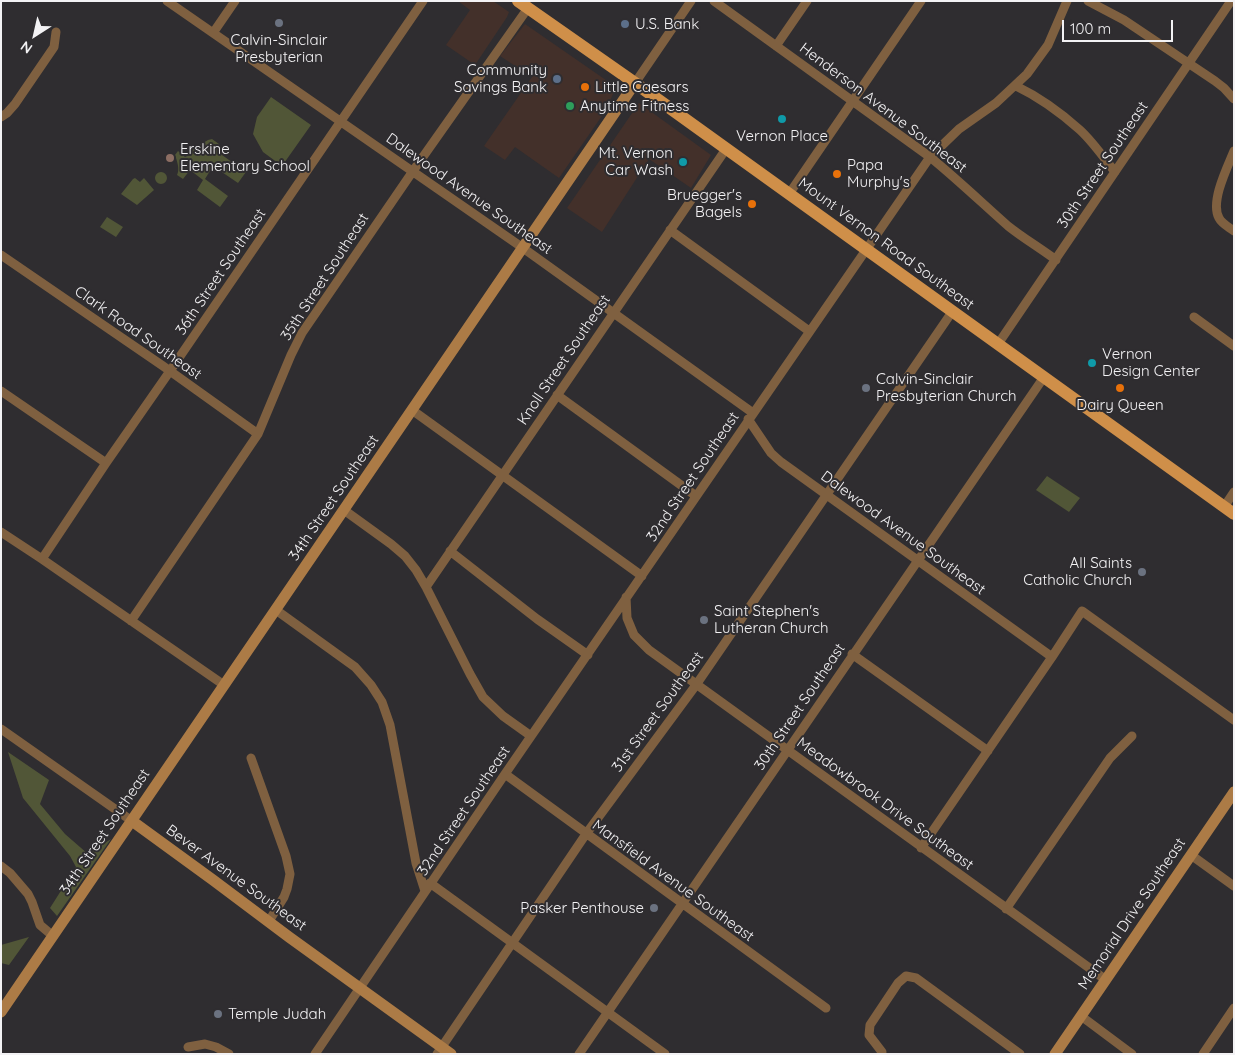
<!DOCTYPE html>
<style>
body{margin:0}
#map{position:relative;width:1235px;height:1055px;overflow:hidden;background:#2f2d30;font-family:Quicksand,sans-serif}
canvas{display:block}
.frame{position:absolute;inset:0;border:2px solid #f3f2f4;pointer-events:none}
.north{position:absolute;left:10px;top:10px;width:50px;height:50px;-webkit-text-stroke:4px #2f2d30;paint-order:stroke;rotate:215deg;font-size:14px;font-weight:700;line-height:20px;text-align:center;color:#f3f2f4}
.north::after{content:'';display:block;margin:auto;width:18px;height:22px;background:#f3f2f4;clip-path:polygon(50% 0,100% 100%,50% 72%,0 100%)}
.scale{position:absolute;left:1062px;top:20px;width:111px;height:22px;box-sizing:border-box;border:2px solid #f3f2f4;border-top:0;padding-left:6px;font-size:15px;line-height:18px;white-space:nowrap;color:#f3f2f4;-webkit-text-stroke:4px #2f2d30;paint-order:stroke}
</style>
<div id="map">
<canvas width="1235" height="1055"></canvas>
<div class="frame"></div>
<div class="north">N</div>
<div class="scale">100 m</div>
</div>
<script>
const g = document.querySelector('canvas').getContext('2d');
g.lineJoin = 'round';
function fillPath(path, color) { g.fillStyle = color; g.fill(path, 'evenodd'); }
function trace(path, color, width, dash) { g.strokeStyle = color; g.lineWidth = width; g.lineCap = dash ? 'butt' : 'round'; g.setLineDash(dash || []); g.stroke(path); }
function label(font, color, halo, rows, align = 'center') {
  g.font = font + ' Quicksand,sans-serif'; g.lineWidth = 4; g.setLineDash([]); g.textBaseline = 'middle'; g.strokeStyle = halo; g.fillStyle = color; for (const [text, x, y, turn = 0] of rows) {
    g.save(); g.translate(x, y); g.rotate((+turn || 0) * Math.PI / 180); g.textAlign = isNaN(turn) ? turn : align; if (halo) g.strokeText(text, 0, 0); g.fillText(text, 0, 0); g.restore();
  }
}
const commercial = new Path2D(`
 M 458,1 L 493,1 L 509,12 L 507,17 L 475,65 L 446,45 L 470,10 Z
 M 525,24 L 616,87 L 606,110 L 559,178 L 515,147 L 505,160 L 484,146 L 532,77 L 500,56 Z
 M 639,103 L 711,155 L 691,188 L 649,159 L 602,232 L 567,208 Z`);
const green = new Path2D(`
 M 271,97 L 311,125 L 282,166 L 263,152 L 253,134 L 257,117 Z
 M 212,139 L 219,144 L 220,151 L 222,154 L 222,155 L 246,172 L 238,183 L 213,166 L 205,179 L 228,196 L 220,207 L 197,190 L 203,180 L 190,170 L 183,179 L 177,175 C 180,169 177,161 175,155 L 178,151 L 185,157 L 192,154 L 193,149 L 208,140 Z
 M155 178a6 6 0 1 1 12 0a6 6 0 1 1-12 0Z
 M 135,178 L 140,182 L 144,178 L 154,190 L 137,205 L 121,194 L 133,179 Z
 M 107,217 L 123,227 L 116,237 L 100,227 Z
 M 1047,476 L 1080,498 L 1069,512 L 1036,490 Z
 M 8,752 L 49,780 L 40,804 L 65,834 L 88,854 L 111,839 L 57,916 L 50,908 L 76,867 L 70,856 L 23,798 Z
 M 29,937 L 9,965 L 1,963 L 1,945 Z`);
const street = new Path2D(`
 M 167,1 L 523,248 L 753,413
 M 714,1 L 930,157 C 957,179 982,203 1008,226 C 1023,238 1040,248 1056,260
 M 1088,1 L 1124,20 L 1215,81 L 1224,88 L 1234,99
 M 213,33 L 235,1
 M 776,46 L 807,1
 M 635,83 L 691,1
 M 1016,86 C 1039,97 1061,113 1080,130 C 1093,142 1104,158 1115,172
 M 1,117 L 7,113 L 15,104 L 54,47 L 56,32
 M 1234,151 C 1227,168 1210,202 1219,218 C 1222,224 1229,227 1234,231
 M 789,194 L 921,1
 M 670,230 L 809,331
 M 1,255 L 163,366 L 258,434
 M 1194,317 L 1234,346
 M 998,344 L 1231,1
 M 1,391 L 106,463
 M 557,395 L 696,496
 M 412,410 L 642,576
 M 748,419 L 771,453 L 781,462 L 1052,657
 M 1224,507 L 1234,492
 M 344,510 L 391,544 L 405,556 L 416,570 L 426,587 L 470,674 L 483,697 L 503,716 L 531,736
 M 1,532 L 42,559 L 224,685
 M 450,551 L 537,619 L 588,655
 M 42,559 L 106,463 L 170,371 L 423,1
 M 426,587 L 726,149
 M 626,597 L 627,618 L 634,635 L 649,650 L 1106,980
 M 276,610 L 355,667 L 371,685 L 382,702 L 390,725 L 416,863 L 425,891
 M 131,621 L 258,434 L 291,355 L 302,333 L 413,171 L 528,8
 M 852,654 L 988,751
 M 1,729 L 132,821
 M 251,758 L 286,856 L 290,874 L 287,889 L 284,897 L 269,921
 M 505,774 L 826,1008
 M 921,848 L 1052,657 L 1082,611 L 1234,720
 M 1191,855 L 1234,886
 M 1,866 L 10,873 L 28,894 L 32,902 L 40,925 L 53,936
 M 430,883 L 665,1054
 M 1006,909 L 1110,758 L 1132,736
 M 1081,1016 L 1132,1054
 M 188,1047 L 205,1044 L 216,1047 L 229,1054
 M 882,1052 L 869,1035 L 870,1025 L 898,983 L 906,976 L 916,978 L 1020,1054
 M 315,1054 L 505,774 L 930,157 L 959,129 L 996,103 L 1027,74 L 1048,45 L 1067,1
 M 437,1054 L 586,834 L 696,685 L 952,312
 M 579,1054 L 1044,377
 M 1203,1054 L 1234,1008`);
const secondary = new Path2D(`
 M 132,821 L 213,880 L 289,937 L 451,1054
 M 1,1012 L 635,83
 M 1055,1054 L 1234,792`);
const primary = new Path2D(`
 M 518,1 L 635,83 L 1234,514`);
const markers = [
 [279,23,5,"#6b7280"],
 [625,24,5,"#5c6f8a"],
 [557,79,5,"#5c6f8a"],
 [585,87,5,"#e8710a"],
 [570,106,5,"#2e9e5b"],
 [782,119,5,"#0f9aa8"],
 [170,158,5,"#8d6e63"],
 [683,162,5,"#0f9aa8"],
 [837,174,5,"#e8710a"],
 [752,204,5,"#e8710a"],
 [1092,363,5,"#0f9aa8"],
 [866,388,5,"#6b7280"],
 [1120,388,5,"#e8710a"],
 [1142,572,5,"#6b7280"],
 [704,620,5,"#6b7280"],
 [654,908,5,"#6b7280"],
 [218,1014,5,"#6b7280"]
];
const poiNames = [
 ["U.S. Bank",635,24],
 ["Calvin-Sinclair",279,40,"center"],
 ["Presbyterian",279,57,"center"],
 ["Community",547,70,"right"],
 ["Savings Bank",547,87,"right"],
 ["Little Caesars",595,87],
 ["Anytime Fitness",580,106],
 ["Vernon Place",782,136,"center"],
 ["Erskine",180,149],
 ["Elementary School",180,166],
 ["Mt. Vernon",673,153,"right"],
 ["Car Wash",673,170,"right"],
 ["Papa",847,165],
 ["Murphy's",847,182],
 ["Bruegger's",742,195,"right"],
 ["Bagels",742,212,"right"],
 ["Vernon",1102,354],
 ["Design Center",1102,371],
 ["Calvin-Sinclair",876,379],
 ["Presbyterian Church",876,396],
 ["Dairy Queen",1120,405,"center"],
 ["All Saints",1132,563,"right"],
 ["Catholic Church",1132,580,"right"],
 ["Saint Stephen's",714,611],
 ["Lutheran Church",714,628],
 ["Pasker Penthouse",644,908,"right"],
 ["Temple Judah",228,1014]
];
const streetNames = [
 ["Henderson Avenue Southeast",883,108,37],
 ["30th Street Southeast",1103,165,-56],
 ["Dalewood Avenue Southeast",469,194,35],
 ["Mount Vernon Road Southeast",886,244,36],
 ["36th Street Southeast",221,272,-56],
 ["35th Street Southeast",325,277,-57],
 ["Clark Road Southeast",138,333,35],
 ["Knoll Street Southeast",564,360,-56],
 ["32nd Street Southeast",693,477,-56],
 ["34th Street Southeast",334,498,-56],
 ["Dalewood Avenue Southeast",903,533,36],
 ["30th Street Southeast",800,707,-56],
 ["31st Street Southeast",658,712,-54],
 ["Meadowbrook Drive Southeast",885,804,36],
 ["32nd Street Southeast",464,811,-56],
 ["34th Street Southeast",105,832,-56],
 ["Bever Avenue Southeast",236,878,36],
 ["Mansfield Avenue Southeast",673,881,36],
 ["Memorial Drive Southeast",1132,914,-56]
];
fillPath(commercial, '#43302a');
fillPath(green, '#515637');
trace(street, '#7f6040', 9);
trace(secondary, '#ac7b46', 11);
trace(primary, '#cf8f49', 12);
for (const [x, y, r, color] of markers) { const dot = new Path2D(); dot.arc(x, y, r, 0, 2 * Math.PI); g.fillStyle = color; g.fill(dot); trace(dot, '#2f2d30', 2); }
label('15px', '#f3f2f4', '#2f2d30', poiNames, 'left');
label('15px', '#f3f2f4', '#2f2d30', streetNames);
</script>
